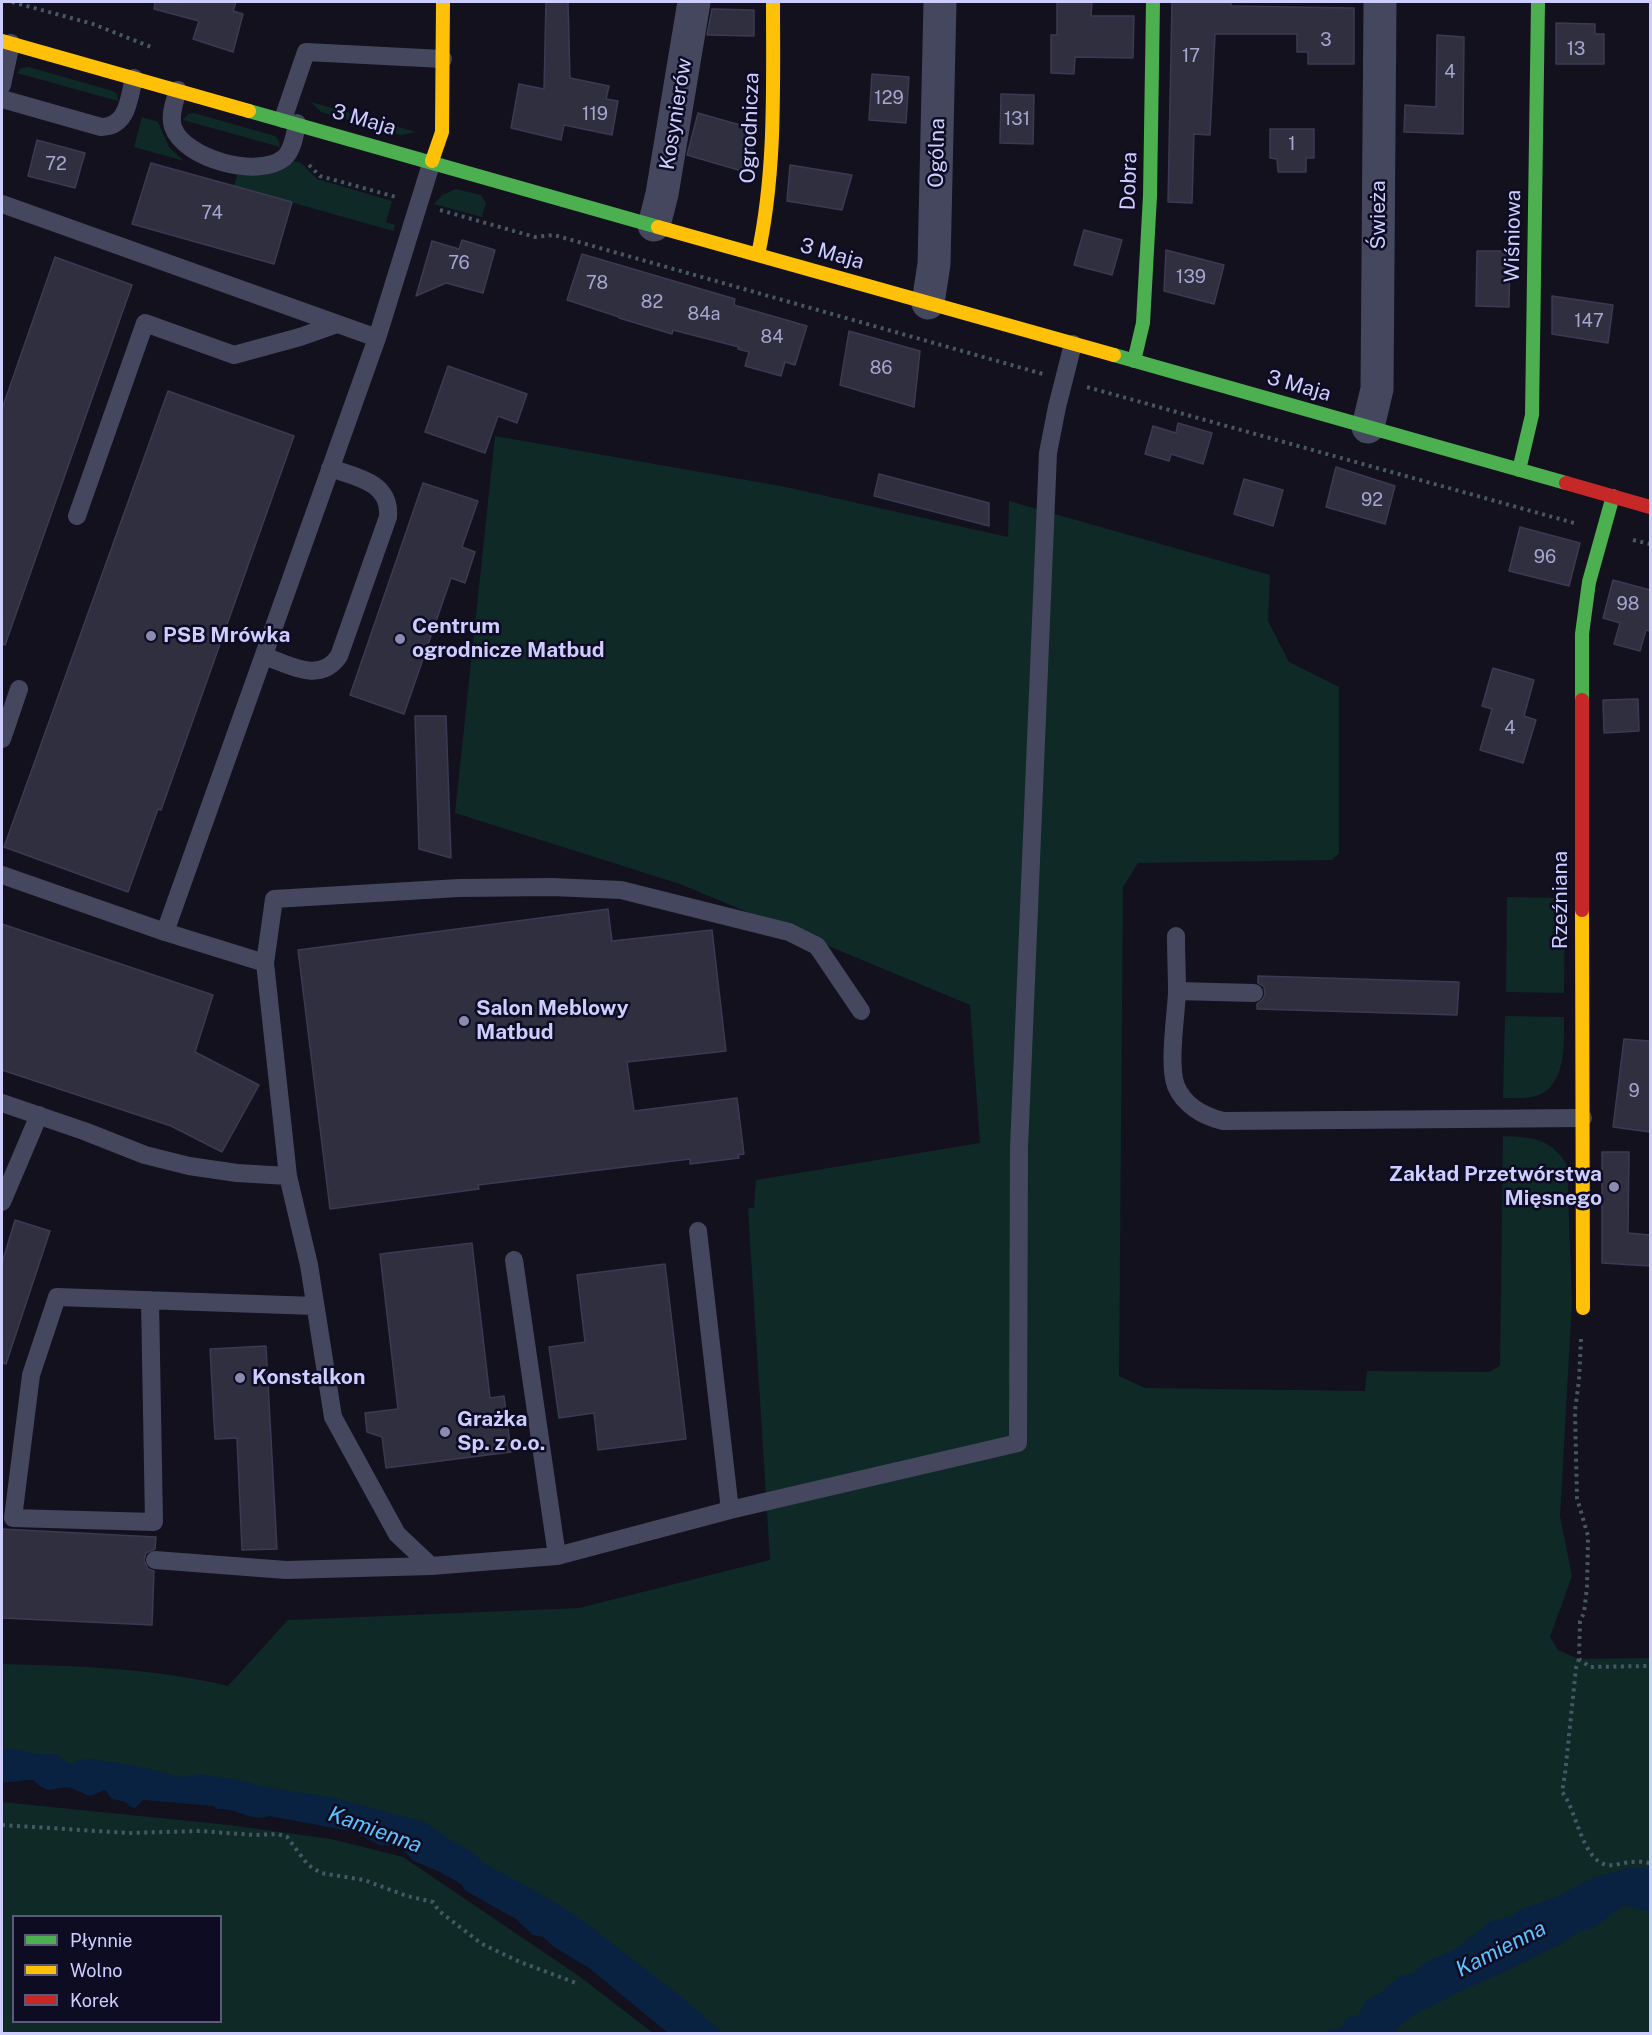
<!DOCTYPE html>
<meta charset="utf-8">
<style>
body{margin:0}
#map{position:relative;width:1652px;height:2035px;overflow:hidden;background:#12111d;font-family:"Public Sans",sans-serif}
canvas{display:block}
.frame{position:absolute;inset:0;border:3px solid #cecdff;pointer-events:none}
.legend{position:absolute;left:12px;top:1915px;width:210px;height:108px;box-sizing:border-box;background:#0e0c22;border:2px solid #5b597a;margin:0;padding:8px 10px;list-style:none;font-size:18px;color:#cecdff}
.legend li{display:flex;align-items:center;gap:12px;height:30px}
.legend b{width:30px;border:2px solid #5b597a}
</style>
<div id="map">
<canvas width="1652" height="2035"></canvas>
<div class="frame"></div>
<ul class="legend">
<li><b style="height:8px;background:#4caf50"></b>Płynnie</li>
<li><b style="height:8px;background:#ffc107"></b>Wolno</li>
<li><b style="height:8px;background:#c62828"></b>Korek</li>
</ul>
</div>
<script>
const g = document.querySelector('canvas').getContext('2d');
g.lineJoin = 'round';
function fillPath(path, color) { g.fillStyle = color; g.fill(path, 'evenodd'); }
function trace(path, color, width, dash) { g.strokeStyle = color; g.lineWidth = width; g.lineCap = dash ? 'butt' : 'round'; g.setLineDash(dash || []); g.stroke(path); }
function label(font, color, halo, rows, align = 'center') {
  g.font = font + ' "Public Sans",sans-serif'; g.lineWidth = 5; g.setLineDash([]); g.textBaseline = 'middle'; g.strokeStyle = halo; g.fillStyle = color; for (const [text, x, y, turn = 0] of rows) {
    g.save(); g.translate(x, y); g.rotate((+turn || 0) * Math.PI / 180); g.textAlign = isNaN(turn) ? turn : align; if (halo) g.strokeText(text, 0, 0); g.fillText(text, 0, 0); g.restore();
  }
}
const green = new Path2D(`
 M 29,67 L 113,91 L 117,94 L 118,101 L 17,73 L 21,68 Z
 M 311,102 L 416,132 L 401,135 L 321,112 Z
 M 194,113 L 275,136 L 279,141 L 280,147 L 183,120 L 188,114 Z
 M 142,117 L 158,122 L 169,147 L 184,161 L 134,147 Z
 M 294,161 L 301,163 L 317,179 L 392,201 L 386,222 L 395,225 L 393,231 L 234,186 L 237,175 C 257,175 280,177 294,161 Z
 M 456,189 L 481,195 L 486,203 L 482,217 L 434,204 L 442,195 Z
 M 495,436 L 786,487 L 1008,537 L 1009,501 L 1270,575 L 1268,621 L 1289,662 L 1339,687 L 1339,853 L 1332,860 L 1138,863 L 1123,887 L 1119,1376 L 1145,1388 L 1365,1391 L 1367,1371 L 1489,1372 L 1500,1366 L 1503,1136 C 1531,1137 1551,1138 1567,1165 L 1572,1302 L 1560,1516 L 1572,1576 L 1550,1637 L 1558,1650 L 1579,1659 L 1650,1658 L 1650,2033 L 707,2033 L 410,1830 L 2,1766 L 2,1664 C 77,1666 154,1668 228,1686 L 288,1620 L 579,1608 L 770,1560 L 748,1208 L 754,1208 L 756,1180 L 980,1143 L 970,1005 L 680,884 L 455,813 Z
 M 1507,897 L 1565,898 L 1564,993 L 1506,992 Z
 M 1505,1016 L 1564,1017 C 1564,1042 1567,1086 1536,1096 C 1526,1099 1514,1098 1503,1098 Z
 M 2,1802 L 229,1825 L 331,1839 L 403,1857 L 579,1976 L 653,2033 L 2,2033 ZM 14,1916 L 220,1916 L 220,2022 L 14,2022 Z`);
const water = new Path2D(`
 M 15,1749 L 36,1754 L 56,1754 L 69,1764 L 75,1763 L 77,1760 L 90,1759 L 137,1766 L 180,1777 L 198,1774 L 239,1780 L 270,1788 L 331,1797 L 424,1822 C 434,1827 442,1835 452,1841 C 463,1848 476,1852 483,1863 L 532,1889 L 574,1914 L 683,1998 L 723,2033 L 668,2033 L 589,1968 L 554,1947 L 543,1937 L 533,1935 L 516,1919 L 473,1895 L 465,1890 L 461,1884 L 438,1871 L 414,1861 L 402,1849 L 392,1845 L 380,1845 L 355,1832 L 269,1816 C 252,1823 234,1806 217,1809 L 214,1806 L 143,1800 L 135,1808 L 129,1806 L 126,1802 L 112,1799 L 105,1790 L 90,1796 C 84,1794 77,1790 71,1788 C 53,1785 51,1798 33,1780 C 22,1780 12,1783 2,1782 L 2,1750 Z
 M 1629,1868 L 1650,1868 L 1650,1911 L 1641,1910 L 1625,1905 L 1591,1929 L 1579,1932 L 1561,1944 L 1502,1973 L 1467,1988 L 1414,2015 L 1399,2026 L 1394,2033 L 1325,2033 L 1329,2030 L 1340,2029 L 1349,2017 L 1359,2015 L 1365,2001 L 1380,1993 L 1400,1976 L 1413,1974 L 1423,1964 L 1457,1948 L 1489,1922 L 1511,1916 L 1519,1910 L 1556,1897 L 1592,1878 Z`);
const building = new Path2D(`
 M 155,2 L 236,2 L 233,11 L 243,14 L 233,52 L 193,39 L 199,21 L 154,9 Z
 M 546,2 L 568,2 L 570,78 L 609,86 L 606,99 L 618,101 L 612,135 L 564,125 L 561,140 L 511,128 L 519,84 L 544,89 Z
 M 1057,2 L 1092,2 L 1091,16 L 1134,16 L 1133,58 L 1075,57 L 1074,74 L 1051,73 L 1051,35 L 1057,35 Z
 M 1172,2 L 1231,2 L 1231,6 L 1354,8 L 1354,64 L 1308,64 L 1308,52 L 1297,52 L 1297,34 L 1215,34 L 1210,135 L 1194,134 L 1192,203 L 1168,202 Z
 M 712,9 L 754,10 L 754,36 L 707,35 Z
 M 1556,23 L 1595,24 L 1595,34 L 1604,34 L 1604,64 L 1556,64 Z
 M 1437,35 L 1464,37 L 1463,134 L 1404,132 L 1405,105 L 1436,107 Z
 M 872,74 L 909,77 L 906,123 L 869,120 Z
 M 1001,94 L 1034,95 L 1033,144 L 1000,143 Z
 M 698,113 L 754,129 L 752,174 L 687,155 Z
 M 1270,129 L 1314,129 L 1314,158 L 1306,158 L 1306,172 L 1278,172 L 1277,159 L 1270,158 Z
 M 37,140 L 85,153 L 75,188 L 28,176 Z
 M 151,163 L 292,202 L 274,264 L 132,224 Z
 M 790,165 L 852,175 L 842,210 L 787,201 Z
 M 1084,230 L 1122,240 L 1112,275 L 1074,265 Z
 M 462,240 L 495,250 L 483,293 L 446,283 L 416,296 L 432,241 L 459,249 Z
 M 1166,250 L 1224,265 L 1214,304 L 1164,291 Z
 M 1477,251 L 1510,251 L 1509,307 L 1476,306 Z
 M 582,254 L 735,299 L 734,305 L 807,326 L 795,365 L 785,362 L 781,376 L 745,366 L 749,352 L 738,349 L 739,347 L 673,330 L 672,334 L 619,318 L 619,317 L 567,300 Z
 M 55,257 L 132,285 L 5,645 L 2,644 L 2,409 Z
 M 1552,296 L 1613,305 L 1608,343 L 1552,334 Z
 M 849,331 L 920,351 L 914,407 L 840,385 Z
 M 448,366 L 527,394 L 517,423 L 498,416 L 485,453 L 425,432 Z
 M 168,391 L 294,436 L 161,810 L 158,809 L 128,892 L 4,847 Z
 M 1178,423 L 1212,433 L 1203,464 L 1171,454 L 1169,461 L 1145,454 L 1153,426 L 1176,433 Z
 M 1336,467 L 1395,486 L 1385,524 L 1326,507 Z
 M 879,474 L 989,503 L 989,526 L 874,496 Z
 M 1244,479 L 1283,490 L 1273,526 L 1234,514 Z
 M 423,483 L 478,501 L 462,547 L 475,552 L 465,583 L 451,578 L 404,714 L 350,695 Z
 M 1520,527 L 1580,543 L 1569,586 L 1509,571 Z
 M 1613,580 L 1650,590 L 1650,631 L 1646,630 L 1640,651 L 1614,644 L 1620,623 L 1603,618 Z
 M 1493,668 L 1534,680 L 1524,716 L 1536,720 L 1523,763 L 1480,750 L 1492,709 L 1482,706 Z
 M 1638,699 L 1639,731 L 1604,733 L 1603,700 Z
 M 415,716 L 446,716 L 451,858 L 419,849 Z
 M 608,909 L 612,941 L 712,930 L 726,1051 L 627,1062 L 634,1111 L 737,1098 L 744,1154 L 738,1155 L 739,1158 L 690,1164 L 690,1159 L 478,1185 L 479,1189 L 330,1209 L 298,950 Z
 M 2,924 L 213,995 L 195,1052 L 259,1085 L 222,1152 L 171,1126 L 2,1070 Z
 M 1258,976 L 1459,982 L 1457,1015 L 1257,1009 L 1257,1004 L 1263,999 L 1265,994 L 1264,987 L 1258,983 Z
 M 1624,1039 L 1650,1041 L 1650,1132 L 1613,1127 Z
 M 1602,1152 L 1629,1152 L 1628,1233 L 1650,1235 L 1650,1266 L 1602,1263 Z
 M 15,1220 L 50,1231 L 6,1364 L 2,1363 L 2,1263 Z
 M 472,1243 L 490,1398 L 504,1396 L 511,1452 L 386,1468 L 382,1437 L 367,1432 L 365,1413 L 398,1409 L 380,1254 Z
 M 665,1264 L 686,1439 L 598,1450 L 594,1413 L 559,1418 L 549,1347 L 585,1342 L 577,1275 Z
 M 266,1346 L 277,1549 L 242,1550 L 237,1438 L 215,1439 L 210,1349 Z
 M 2,1529 L 156,1537 L 155,1549 L 146,1553 L 144,1560 L 148,1569 L 154,1571 L 152,1625 L 2,1618 Z`);
const path = new Path2D(`
 M 12,2 L 93,24 L 151,47
 M 309,165 L 320,176 L 396,197
 M 440,210 L 535,237 L 554,235 L 1043,374
 M 1087,387 L 1574,523
 M 1633,540 L 1650,544
 M 1581,1339 L 1579,1380 L 1575,1411 L 1577,1498 L 1588,1536 L 1587,1587 L 1584,1613 L 1580,1621 L 1579,1659 L 1590,1667 L 1650,1666
 M 1579,1659 L 1576,1668 L 1565,1774 L 1562,1792 C 1576,1808 1582,1862 1608,1865 C 1615,1866 1624,1862 1632,1862 C 1638,1861 1644,1862 1650,1863
 M 2,1825 L 128,1833 L 200,1831 L 254,1835 L 278,1834 L 287,1837 L 308,1865 L 321,1873 L 364,1880 L 407,1896 L 433,1902 L 439,1911 L 482,1944 L 520,1962 L 576,1983`);
const lane = new Path2D(`
 M 2,85 L 11,43
 M 178,90 C 175,101 169,115 173,127 C 184,159 258,179 284,158 C 293,150 295,134 297,123
 M 2,99 L 101,127 C 128,127 129,98 134,78
 M 283,119 L 306,52 L 443,59
 M 2,204 L 377,338
 M 77,516 L 145,323 L 234,355 L 300,337 L 337,324
 M 264,656 C 290,665 320,684 339,656 L 388,517 C 391,482 356,477 330,468
 M 2,739 L 19,689
 M 2,875 L 165,932 L 265,963 L 288,1176 L 237,1173 L 189,1166 L 145,1155 L 84,1131 L 2,1103
 M 165,932 L 377,338 L 432,161
 M 1176,936 C 1176,955 1177,974 1177,992 C 1176,1016 1168,1065 1176,1086 C 1184,1105 1203,1116 1223,1121 L 1583,1118
 M 265,963 L 274,899 L 459,888 L 552,887 L 621,890 L 789,932 L 817,946 L 861,1011
 M 1177,991 L 1254,993
 M 288,1176 L 309,1265 L 333,1417 L 397,1534 L 431,1566 L 557,1556 L 730,1510 L 1018,1443 L 1019,1148 L 1048,453 L 1057,407 L 1073,344
 M 2,1202 L 39,1115
 M 698,1231 L 730,1510
 M 514,1260 L 557,1556
 M 150,1300 L 154,1522 L 13,1518 L 31,1375 L 57,1297 L 315,1306
 M 155,1560 L 286,1570 L 431,1566`);
const street = new Path2D(`
 M 654,225 L 662,194 L 694,2
 M 928,303 L 934,264 L 940,2
 M 1368,427 L 1377,389 L 1380,2`);
const fast = new Path2D(`
 M 249,111 L 658,227
 M 1114,355 L 1566,483
 M 1134,361 L 1143,323 L 1150,196 L 1153,2
 M 1519,470 L 1532,415 L 1538,2
 M 1582,700 L 1582,634 L 1589,582 L 1613,496`);
const slow = new Path2D(`
 M 2,41 L 249,111
 M 432,161 L 442,132 L 443,2
 M 658,227 L 1114,355
 M 758,255 C 776,171 773,87 773,2
 M 1582,910 L 1583,1308`);
const jam = new Path2D(`
 M 1566,483 L 1650,507
 M 1582,700 L 1582,910`);
const markers = [
 [151,636,6,"#8c8bb0"],
 [400,639,6,"#8c8bb0"],
 [464,1021,6,"#8c8bb0"],
 [1614,1187,6,"#8c8bb0"],
 [240,1378,6,"#8c8bb0"],
 [445,1432,6,"#8c8bb0"]
];
const numberNames = [
 ["3",1326,40],
 ["13",1576,49],
 ["17",1191,56],
 ["4",1450,72],
 ["129",889,98],
 ["119",595,114],
 ["131",1017,119],
 ["1",1292,144],
 ["72",56,164],
 ["74",212,213],
 ["76",459,263],
 ["139",1191,277],
 ["78",597,283],
 ["82",652,302],
 ["84a",704,314],
 ["147",1589,321],
 ["84",772,337],
 ["86",881,368],
 ["92",1372,500],
 ["96",1545,557],
 ["98",1628,604],
 ["4",1510,728],
 ["9",1634,1091]
];
const streetNames = [
 ["Kosynierów",676,114,-81],
 ["3 Maja",364,120,16],
 ["Ogrodnicza",750,128,-88],
 ["Ogólna",937,153,-89],
 ["Dobra",1129,181,-88],
 ["Świeża",1379,215,-90],
 ["Wiśniowa",1513,236,-89],
 ["3 Maja",832,254,16],
 ["3 Maja",1299,386,16],
 ["Rzeźniana",1561,900,-90]
];
const poiNames = [
 ["Centrum",412,627],
 ["ogrodnicze Matbud",412,651],
 ["PSB Mrówka",163,636],
 ["Salon Meblowy",476,1009],
 ["Matbud",476,1033],
 ["Zakład Przetwórstwa",1602,1175,"right"],
 ["Mięsnego",1602,1199,"right"],
 ["Konstalkon",252,1378],
 ["Grażka",457,1420],
 ["Sp. z o.o.",457,1444]
];
const waterNames = [
 ["Kamienna",375,1830,20],
 ["Kamienna",1501,1949,-27]
];
fillPath(green, '#0f2927');
fillPath(water, '#092241');
fillPath(building, '#302f40');
trace(building, '#3c3a52', 1.5);
trace(path, '#455864', 4, [3, 4.5]);
trace(lane, '#45475f', 18);
trace(street, '#45475f', 33);
trace(fast, '#4caf50', 14);
trace(slow, '#ffc107', 14);
trace(jam, '#c62828', 14);
for (const [x, y, r, color] of markers) { const dot = new Path2D(); dot.arc(x, y, r, 0, 2 * Math.PI); g.fillStyle = color; g.fill(dot); trace(dot, '#0e0c22', 2); }
label('18px', '#a6a6cf', null, numberNames);
label('21px', '#cecdff', '#0e0c22', streetNames);
label('bold 21px', '#cecdff', '#0e0c22', poiNames, 'left');
label('italic 22px', '#5bc3ff', '#0e0c22', waterNames);
</script>
